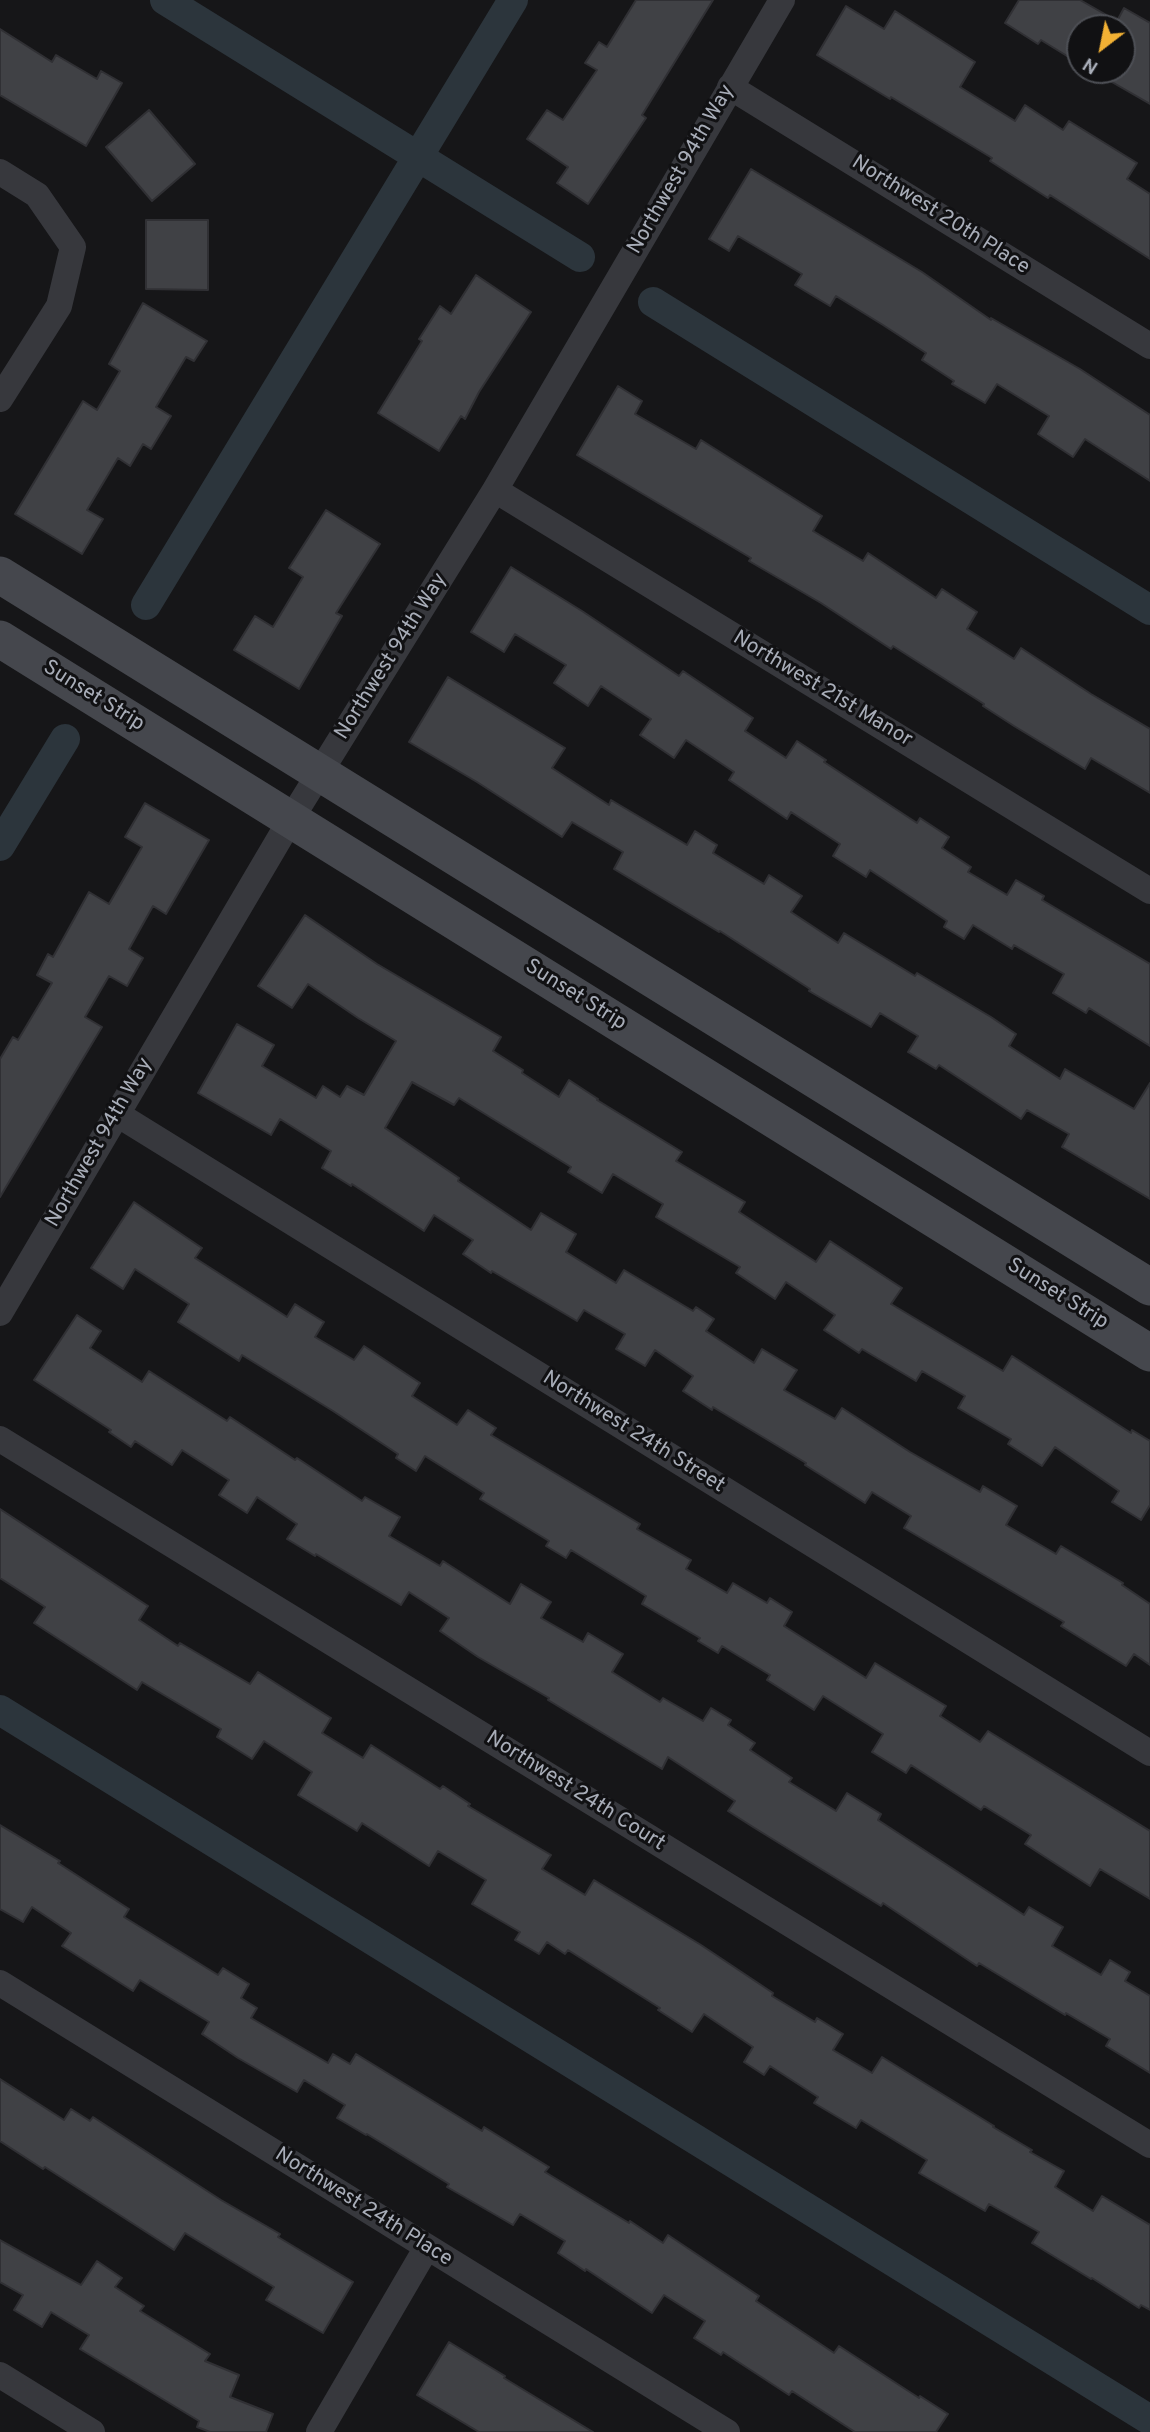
<!DOCTYPE html>
<style>
body{margin:0}
#map{position:relative;width:1150px;height:2432px;overflow:hidden;background:#161618;font-family:Overpass,sans-serif}
canvas{display:block}
.north{position:absolute;left:1066px;top:14px;width:70px;height:70px;box-sizing:border-box;background:#111113;border:2px solid #4d4f55;border-radius:50%;rotate:212deg;font-size:19px;font-weight:700;line-height:28px;text-align:center;color:#a8adb8}
.north::after{content:'';display:block;margin:auto;width:24px;height:32px;background:#f2b134;clip-path:polygon(50% 0,100% 100%,50% 72%,0 100%)}
</style>
<div id="map">
<canvas width="1150" height="2432"></canvas>
<div class="north">N</div>
</div>
<script>
const g = document.querySelector('canvas').getContext('2d');
g.lineJoin = 'round';
function trace(path, color, width, dash) { g.strokeStyle = color; g.lineWidth = width; g.lineCap = dash ? 'butt' : 'round'; g.setLineDash(dash || []); g.stroke(path); }
function fillPath(path, color) { g.fillStyle = color; g.fill(path, 'evenodd'); }
function label(font, color, halo, rows, align = 'center') {
  g.font = font + ' Overpass,sans-serif'; g.lineWidth = 6; g.setLineDash([]); g.textBaseline = 'middle'; g.strokeStyle = halo; g.fillStyle = color; for (const [text, x, y, turn = 0] of rows) {
    g.save(); g.translate(x, y); g.rotate((+turn || 0) * Math.PI / 180); g.textAlign = isNaN(turn) ? turn : align; if (halo) g.strokeText(text, 0, 0); g.fillText(text, 0, 0); g.restore();
  }
}
const canal = new Path2D(`
 M 165,0 L 580,257
 M 653,302 L 1150,610
 M 146,605 L 513,0
 M 0,846 L 65,739
 M 0,1710 L 1150,2420`);
const building = new Path2D(`
 M 636,0 L 713,0 L 642,115 L 646,118 L 588,204 L 557,183 L 568,167 L 527,139 L 547,110 L 563,120 L 597,70 L 585,63 L 599,42 L 607,47 Z
 M 1019,0 L 1080,0 L 1117,21 L 1124,8 L 1150,23 L 1150,104 L 1091,70 L 1122,70 L 1122,28 L 1080,28 L 1080,64 L 1041,40 L 1038,44 L 1005,23 Z
 M 846,6 L 884,29 L 895,11 L 975,62 L 960,87 L 1015,121 L 1025,105 L 1063,130 L 1069,121 L 1137,163 L 1127,179 L 1150,194 L 1150,259 L 1050,195 L 1048,198 L 990,161 L 992,158 L 891,97 L 890,99 L 817,55 Z
 M 0,29 L 52,62 L 56,55 L 97,79 L 101,71 L 122,83 L 86,146 L 0,95 Z
 M 149,110 L 195,164 L 152,201 L 106,147 Z
 M 751,169 L 922,272 L 991,320 L 991,318 L 1080,369 L 1150,415 L 1150,481 L 1085,439 L 1073,457 L 1038,434 L 1049,416 L 997,384 L 985,403 L 952,384 L 954,381 L 922,360 L 926,353 L 883,325 L 836,296 L 830,306 L 795,285 L 802,274 L 738,236 L 729,251 L 709,239 Z
 M 146,220 L 208,220 L 208,290 L 146,289 Z
 M 476,275 L 531,312 L 479,392 L 465,419 L 461,416 L 439,451 L 378,413 L 422,341 L 419,339 L 440,306 L 451,314 Z
 M 143,303 L 207,341 L 194,361 L 186,357 L 156,407 L 171,416 L 151,449 L 143,444 L 130,466 L 118,458 L 87,510 L 103,519 L 82,554 L 15,514 L 83,401 L 97,410 L 120,371 L 109,364 Z
 M 618,386 L 642,401 L 635,414 L 696,449 L 701,440 L 822,516 L 813,531 L 863,561 L 868,553 L 936,598 L 942,589 L 977,612 L 967,629 L 1014,659 L 1021,648 L 1091,694 L 1150,729 L 1150,793 L 1091,758 L 1085,769 L 1014,726 L 983,706 L 984,704 L 893,646 L 891,649 L 821,603 L 749,561 L 751,558 L 577,455 Z
 M 326,510 L 380,544 L 336,613 L 342,616 L 299,689 L 234,650 L 255,616 L 273,627 L 303,577 L 289,568 Z
 M 511,567 L 582,611 L 679,676 L 683,671 L 753,718 L 745,731 L 786,758 L 797,741 L 826,760 L 824,762 L 917,823 L 920,818 L 949,837 L 942,848 L 971,867 L 968,872 L 1007,895 L 1016,880 L 1044,896 L 1042,900 L 1150,964 L 1150,1046 L 1089,1008 L 1086,1013 L 1053,993 L 1064,974 L 1014,945 L 1012,949 L 973,925 L 964,939 L 944,927 L 947,921 L 870,870 L 866,877 L 833,856 L 840,844 L 791,812 L 787,819 L 729,780 L 734,772 L 686,740 L 674,758 L 640,735 L 651,719 L 601,686 L 588,706 L 554,683 L 566,665 L 515,634 L 504,652 L 471,632 Z
 M 448,677 L 565,748 L 552,768 L 609,805 L 611,800 L 687,845 L 695,831 L 717,845 L 713,853 L 764,884 L 769,875 L 802,896 L 791,912 L 838,943 L 844,933 L 915,976 L 917,973 L 991,1017 L 1016,1034 L 1009,1046 L 1060,1079 L 1065,1069 L 1134,1109 L 1150,1083 L 1150,1199 L 1062,1147 L 1069,1134 L 1027,1110 L 1021,1119 L 939,1065 L 936,1069 L 908,1052 L 918,1036 L 880,1013 L 871,1027 L 809,991 L 810,989 L 720,931 L 719,932 L 614,869 L 623,852 L 572,822 L 562,837 L 477,782 L 409,742 Z
 M 145,803 L 209,840 L 166,914 L 153,906 L 129,949 L 143,958 L 127,986 L 109,976 L 85,1017 L 102,1027 L 0,1197 L 0,1059 L 13,1037 L 18,1040 L 52,983 L 37,975 L 48,954 L 53,957 L 89,892 L 109,904 L 142,847 L 125,837 Z
 M 305,915 L 377,964 L 501,1037 L 493,1051 L 523,1070 L 522,1073 L 559,1097 L 569,1080 L 598,1099 L 597,1100 L 682,1152 L 676,1161 L 745,1202 L 739,1212 L 816,1262 L 830,1241 L 902,1288 L 891,1304 L 1003,1371 L 1012,1356 L 1131,1433 L 1132,1430 L 1150,1441 L 1150,1505 L 1141,1520 L 1112,1502 L 1119,1491 L 1055,1447 L 1042,1466 L 1008,1444 L 1011,1439 L 958,1408 L 965,1396 L 922,1371 L 916,1381 L 862,1349 L 859,1353 L 824,1330 L 835,1315 L 786,1282 L 775,1299 L 736,1273 L 740,1267 L 656,1217 L 663,1204 L 613,1174 L 602,1193 L 568,1172 L 571,1167 L 459,1098 L 454,1105 L 412,1082 L 385,1128 L 459,1178 L 458,1181 L 531,1230 L 541,1213 L 576,1234 L 566,1252 L 616,1283 L 624,1270 L 693,1311 L 696,1307 L 714,1319 L 706,1331 L 754,1363 L 762,1349 L 797,1370 L 784,1390 L 835,1419 L 842,1408 L 910,1452 L 980,1492 L 983,1486 L 1017,1506 L 1006,1525 L 1056,1554 L 1061,1546 L 1123,1583 L 1122,1585 L 1150,1604 L 1150,1665 L 1134,1654 L 1126,1666 L 1061,1626 L 1064,1622 L 904,1528 L 911,1516 L 872,1492 L 865,1503 L 805,1465 L 806,1463 L 713,1407 L 712,1410 L 683,1391 L 693,1376 L 655,1350 L 645,1366 L 616,1349 L 625,1334 L 584,1310 L 577,1321 L 492,1271 L 491,1273 L 463,1254 L 473,1240 L 434,1215 L 424,1231 L 352,1184 L 351,1186 L 322,1168 L 331,1151 L 280,1119 L 271,1135 L 198,1093 L 237,1024 L 274,1045 L 262,1066 L 316,1098 L 323,1086 L 340,1097 L 347,1086 L 364,1095 L 396,1041 L 358,1018 L 308,984 L 292,1008 L 258,986 Z
 M 134,1202 L 202,1248 L 195,1258 L 287,1317 L 295,1304 L 324,1322 L 315,1337 L 354,1360 L 364,1346 L 420,1383 L 412,1396 L 457,1425 L 468,1410 L 496,1428 L 491,1435 L 640,1524 L 637,1529 L 691,1560 L 686,1569 L 727,1593 L 733,1583 L 767,1603 L 770,1598 L 792,1612 L 784,1626 L 866,1678 L 875,1663 L 946,1706 L 940,1716 L 980,1742 L 988,1731 L 1150,1831 L 1150,1899 L 1100,1869 L 1090,1886 L 1025,1844 L 1031,1835 L 984,1806 L 981,1810 L 911,1765 L 906,1773 L 872,1752 L 883,1734 L 823,1696 L 814,1710 L 767,1680 L 770,1675 L 722,1646 L 718,1653 L 698,1641 L 700,1638 L 642,1604 L 646,1596 L 571,1550 L 566,1558 L 546,1546 L 549,1541 L 480,1499 L 484,1493 L 425,1456 L 416,1471 L 396,1458 L 398,1454 L 333,1411 L 242,1355 L 239,1361 L 178,1322 L 189,1304 L 135,1269 L 123,1289 L 91,1268 Z
 M 77,1315 L 101,1331 L 90,1348 L 142,1382 L 149,1371 L 227,1421 L 230,1417 L 295,1460 L 297,1458 L 362,1501 L 365,1497 L 400,1517 L 389,1536 L 440,1566 L 443,1561 L 510,1604 L 521,1584 L 551,1602 L 541,1618 L 583,1642 L 588,1633 L 623,1654 L 612,1672 L 660,1702 L 663,1698 L 703,1721 L 711,1708 L 731,1720 L 728,1725 L 755,1743 L 750,1750 L 792,1778 L 789,1782 L 836,1811 L 847,1793 L 881,1814 L 878,1820 L 1024,1915 L 1029,1907 L 1063,1927 L 1052,1946 L 1101,1975 L 1110,1960 L 1130,1972 L 1125,1981 L 1150,1996 L 1150,2073 L 1106,2046 L 1110,2039 L 1066,2013 L 1065,2015 L 979,1963 L 977,1966 L 883,1903 L 881,1906 L 753,1827 L 728,1811 L 735,1801 L 668,1757 L 662,1769 L 548,1700 L 549,1698 L 478,1657 L 440,1631 L 449,1618 L 409,1592 L 401,1605 L 316,1554 L 315,1556 L 287,1539 L 297,1524 L 257,1497 L 247,1513 L 219,1495 L 229,1480 L 182,1450 L 172,1465 L 135,1441 L 131,1447 L 109,1432 L 111,1430 L 34,1380 Z
 M 0,1509 L 148,1606 L 139,1620 L 178,1646 L 180,1643 L 250,1684 L 258,1672 L 331,1718 L 322,1733 L 363,1758 L 371,1745 L 440,1789 L 443,1786 L 470,1804 L 468,1806 L 551,1855 L 542,1869 L 585,1895 L 594,1880 L 701,1945 L 773,1993 L 772,1996 L 815,2022 L 817,2018 L 843,2034 L 833,2050 L 872,2073 L 882,2057 L 994,2126 L 993,2127 L 1032,2150 L 1030,2152 L 1064,2171 L 1055,2187 L 1093,2211 L 1102,2196 L 1150,2225 L 1150,2310 L 1141,2305 L 1139,2308 L 1092,2278 L 1091,2279 L 1032,2243 L 1039,2232 L 989,2204 L 985,2211 L 919,2173 L 927,2160 L 861,2120 L 856,2128 L 814,2103 L 818,2097 L 770,2066 L 764,2075 L 744,2062 L 753,2047 L 704,2014 L 692,2032 L 658,2010 L 660,2008 L 568,1950 L 565,1954 L 547,1942 L 539,1954 L 515,1940 L 520,1932 L 472,1904 L 486,1880 L 438,1851 L 429,1866 L 362,1823 L 357,1831 L 298,1795 L 312,1772 L 264,1741 L 252,1759 L 217,1737 L 221,1729 L 142,1682 L 137,1690 L 34,1623 L 45,1607 L 0,1578 Z
 M 0,1825 L 60,1861 L 58,1863 L 129,1909 L 124,1917 L 218,1975 L 223,1968 L 249,1984 L 241,1998 L 257,2008 L 251,2018 L 328,2063 L 333,2054 L 350,2064 L 356,2054 L 482,2131 L 484,2127 L 549,2167 L 545,2172 L 629,2223 L 630,2221 L 663,2243 L 668,2235 L 759,2296 L 756,2301 L 834,2353 L 839,2346 L 919,2398 L 920,2396 L 948,2414 L 936,2432 L 855,2432 L 792,2391 L 789,2395 L 723,2352 L 721,2355 L 694,2338 L 705,2321 L 664,2295 L 652,2313 L 586,2269 L 585,2271 L 558,2253 L 565,2241 L 520,2214 L 513,2225 L 447,2187 L 449,2184 L 367,2134 L 366,2135 L 337,2118 L 345,2105 L 304,2080 L 297,2092 L 238,2058 L 202,2034 L 209,2022 L 140,1980 L 133,1991 L 62,1946 L 71,1933 L 32,1907 L 23,1922 L 0,1909 Z
 M 0,2079 L 64,2120 L 71,2109 L 90,2121 L 93,2117 L 221,2200 L 280,2234 L 278,2237 L 353,2282 L 323,2333 L 266,2300 L 274,2287 L 185,2233 L 174,2250 L 45,2167 L 43,2169 L 0,2141 Z
 M 0,2240 L 81,2285 L 97,2261 L 122,2278 L 115,2287 L 144,2306 L 140,2311 L 210,2354 L 205,2361 L 239,2375 L 230,2397 L 273,2414 L 266,2432 L 210,2432 L 197,2427 L 199,2421 L 80,2349 L 89,2335 L 51,2312 L 42,2327 L 14,2310 L 23,2295 L 0,2282 Z
 M 449,2342 L 505,2376 L 504,2378 L 593,2432 L 479,2432 L 417,2395 Z`);
const street = new Path2D(`
 M 730,87 L 1150,346
 M 0,172 L 37,195 L 73,247 L 59,306 L 0,399
 M 495,490 L 1150,891
 M 117,1114 L 1150,1753
 M 0,1313 L 291,819 L 495,490 L 782,0
 M 0,1439 L 1150,2145
 M 0,1983 L 727,2432
 M 0,2375 L 92,2432
 M 319,2432 L 427,2247`);
const secondary = new Path2D(`
 M 0,575 L 1150,1287
 M 0,639 L 1150,1353`);
const streetNames = [
 ["Northwest 94th Way",682,170,-60],
 ["Northwest 20th Place",940,216,32],
 ["Northwest 94th Way",392,657,-58],
 ["Northwest 21st Manor",822,690,31],
 ["Sunset Strip",93,697,32],
 ["Sunset Strip",575,996,32],
 ["Northwest 94th Way",100,1143,-60],
 ["Sunset Strip",1057,1295,32],
 ["Northwest 24th Street",633,1433,32],
 ["Northwest 24th Court",575,1792,32],
 ["Northwest 24th Place",363,2208,32]
];
trace(canal, '#2c353c', 30);
fillPath(building, '#404145');
trace(building, '#303034', 2);
trace(street, '#37383d', 26);
trace(secondary, '#45474d', 37);
label('21px', '#a8adb8', '#111113', streetNames);
</script>
